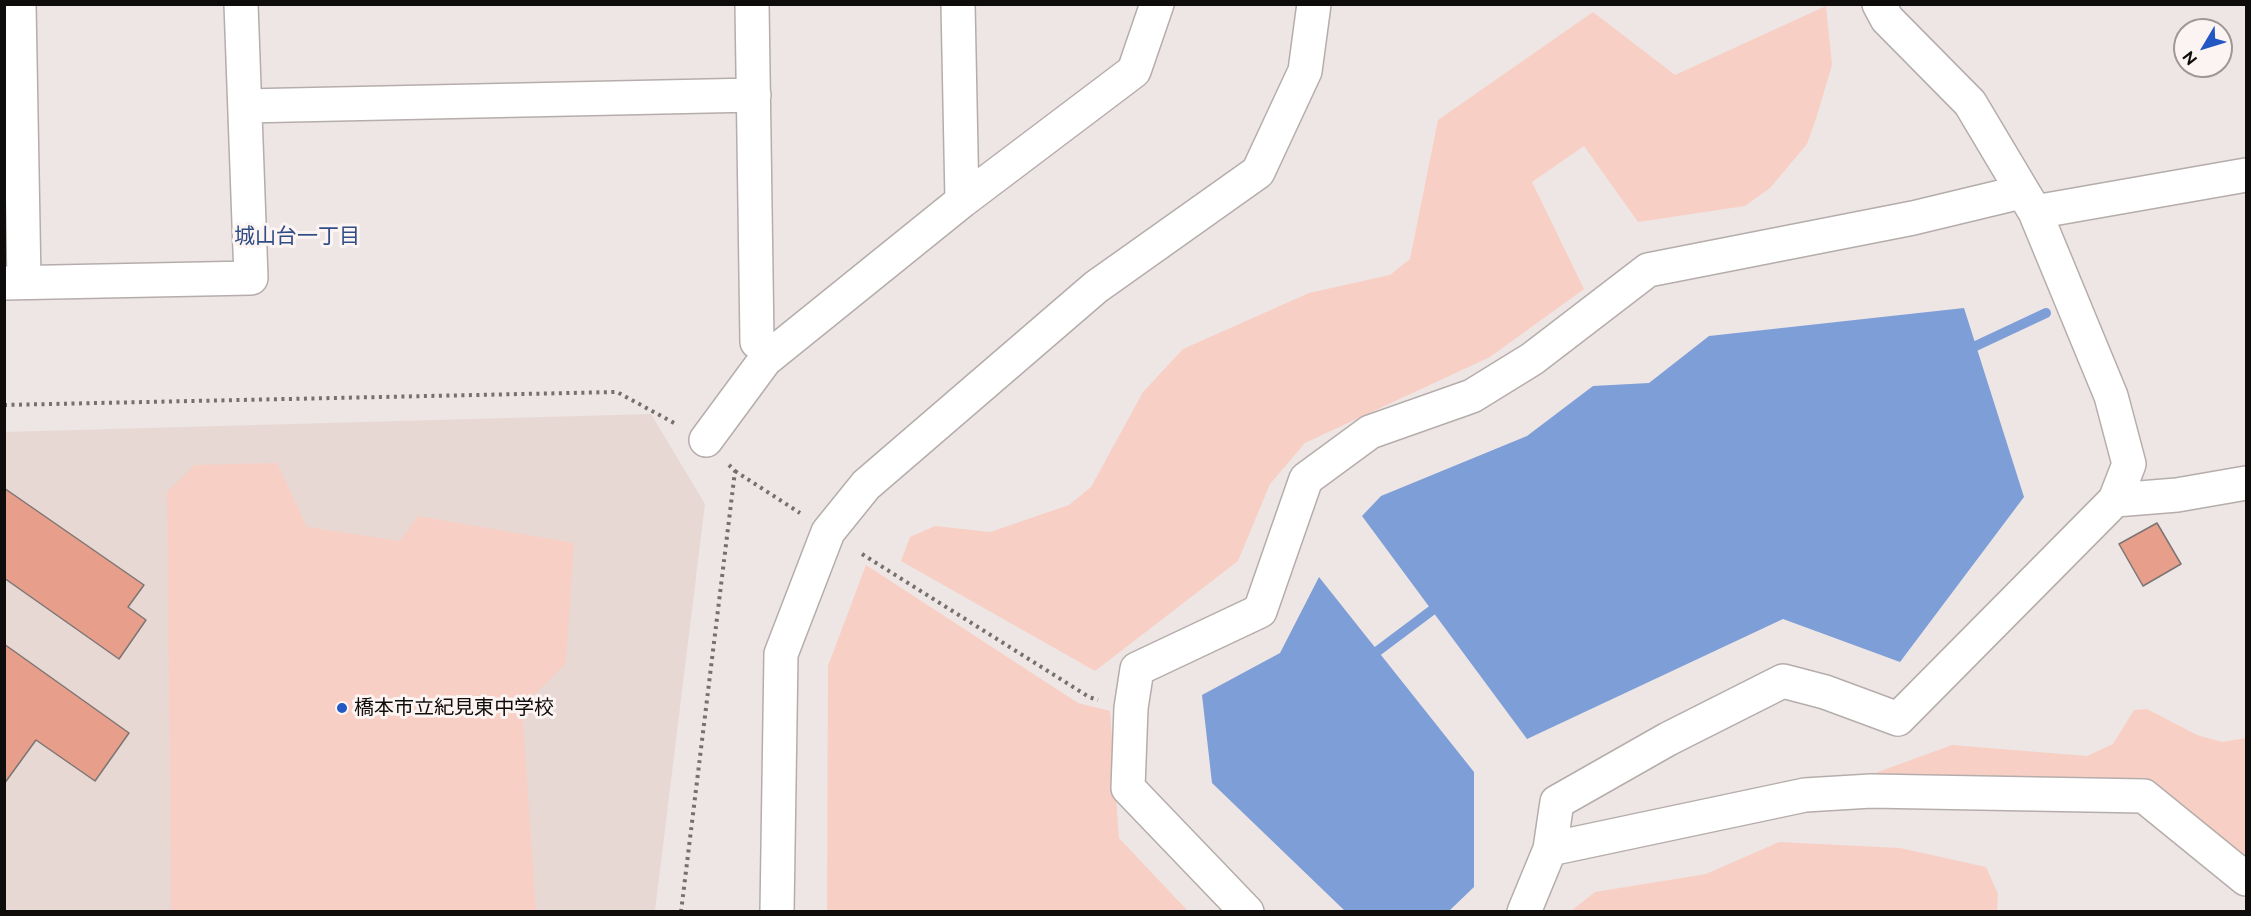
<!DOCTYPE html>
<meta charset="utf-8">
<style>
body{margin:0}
#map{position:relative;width:2251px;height:916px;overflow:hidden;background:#eee6e4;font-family:Raleway,sans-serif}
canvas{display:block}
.frame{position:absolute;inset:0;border:6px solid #0f0d0c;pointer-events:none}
.north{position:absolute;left:2173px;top:18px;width:60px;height:60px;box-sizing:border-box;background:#fcf4f2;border:2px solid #9d9896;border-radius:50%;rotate:232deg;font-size:16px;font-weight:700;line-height:24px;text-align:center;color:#0f0d0c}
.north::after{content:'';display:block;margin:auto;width:21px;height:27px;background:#2257c4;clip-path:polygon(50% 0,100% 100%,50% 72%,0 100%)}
</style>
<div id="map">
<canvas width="2251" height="916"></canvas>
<div class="frame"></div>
<div class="north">N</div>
</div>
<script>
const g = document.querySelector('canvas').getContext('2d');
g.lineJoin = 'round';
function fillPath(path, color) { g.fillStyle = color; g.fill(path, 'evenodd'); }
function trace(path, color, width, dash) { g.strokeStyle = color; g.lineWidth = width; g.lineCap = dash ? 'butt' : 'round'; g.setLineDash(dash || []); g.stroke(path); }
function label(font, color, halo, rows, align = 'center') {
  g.font = font + ' Raleway,"Noto Sans JP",sans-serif'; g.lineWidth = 6; g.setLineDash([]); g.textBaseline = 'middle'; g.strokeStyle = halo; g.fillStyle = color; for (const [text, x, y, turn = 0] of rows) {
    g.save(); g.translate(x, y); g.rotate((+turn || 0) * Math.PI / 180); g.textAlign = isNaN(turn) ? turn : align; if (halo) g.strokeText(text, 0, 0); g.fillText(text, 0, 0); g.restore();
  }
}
const built = new Path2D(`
 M 651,414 L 705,504 L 655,911 L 5,911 L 4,432 Z`);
const green = new Path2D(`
 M 1826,6 L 1832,65 L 1816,119 L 1807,144 L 1770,188 L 1745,206 L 1638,222 L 1584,146 L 1532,182 L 1584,289 L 1490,357 L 1305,443 L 1270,484 L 1238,561 L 1095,671 L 901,561 L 910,537 L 935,526 L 990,532 L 1069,505 L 1091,487 L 1143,392 L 1183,349 L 1309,293 L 1390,275 L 1410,259 L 1438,120 L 1593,12 L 1675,75 Z
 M 277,463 L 307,527 L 400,541 L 418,516 L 574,543 L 566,663 L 522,707 L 536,911 L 171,911 L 167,492 L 195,465 Z
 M 866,565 L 1078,703 L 1110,711 L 1119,838 L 1188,911 L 827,912 L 828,666 Z
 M 2147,709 L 2197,735 L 2222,742 L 2246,738 L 2246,873 L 2151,785 L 1856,780 L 1952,745 L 2087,756 L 2113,744 L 2134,710 Z
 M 1779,842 L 1900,848 L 1986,867 L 1998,894 L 1997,911 L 1571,911 L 1595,892 L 1706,874 Z`);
const water = new Path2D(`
 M 1964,308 L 2024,497 L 1900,662 L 1783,619 L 1527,739 L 1362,516 L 1381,496 L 1527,436 L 1593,386 L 1649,383 L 1709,336 Z
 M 1319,577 L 1474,772 L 1474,887 L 1449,911 L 1345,911 L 1212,783 L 1202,695 L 1280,653 Z`);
const stream = new Path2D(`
 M 1965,351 L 2046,313
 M 1367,659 L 1443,602`);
const building = new Path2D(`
 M 4,488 L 144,585 L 128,607 L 146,620 L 119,659 L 4,578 Z
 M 2157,523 L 2181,564 L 2143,586 L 2119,544 Z
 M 4,644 L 129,733 L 95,781 L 36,740 L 4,784 Z`);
const path = new Path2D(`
 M 4,405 L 617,392 L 676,424
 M 735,471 L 800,513
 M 862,554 L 1089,697 L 1098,700
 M 681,912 L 735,471 L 729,465`);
const minor = new Path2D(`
 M 19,4 L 24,282
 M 752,4 L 757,342
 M 958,4 L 962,201
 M 245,106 L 754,95
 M 2035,212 L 2246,175
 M 4,283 L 251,278 L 241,4
 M 706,440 L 765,360 L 962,201 L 1134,71 L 1157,4
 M 2115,500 L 2177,495 L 2246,483
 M 1550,849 L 1805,795 L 1871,791 L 2144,796 L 2246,879
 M 777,912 L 781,654 L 828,532 L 866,485 L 1096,287 L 1258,172 L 1305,71 L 1314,4
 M 1247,912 L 1128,788 L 1131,708 L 1137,669 L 1260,611 L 1306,479 L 1370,432 L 1472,396 L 1532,359 L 1648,270 L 1913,218 L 2021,192
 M 1524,912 L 1550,849 L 1557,802 L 1668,739 L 1783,681 L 1825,692 L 1898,719 L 2115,500 L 2129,464 L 2111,396 L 2035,212 L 1970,103 L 1887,19 L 1879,4`);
const markers = [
 [342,708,6,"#2257c4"]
];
const poiNames = [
 ["橋本市立紀見東中学校",354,708]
];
const neighbourhoodNames = [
 ["城山台一丁目",297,237]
];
fillPath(built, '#e8d8d4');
fillPath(green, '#f8cfc4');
fillPath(water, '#7e9ed7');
trace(stream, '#7e9ed7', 10);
fillPath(building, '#e79e8b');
trace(building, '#7c7573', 1.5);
trace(minor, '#b5adab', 36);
trace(path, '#74706e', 4, [3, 4.5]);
trace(minor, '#fff', 33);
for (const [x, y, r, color] of markers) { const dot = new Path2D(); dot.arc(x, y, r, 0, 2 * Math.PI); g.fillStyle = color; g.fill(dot); trace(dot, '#fcf4f2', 2); }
label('20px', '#0f0d0c', '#fcf4f2', poiNames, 'left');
label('21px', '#304d85', '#fcf4f2', neighbourhoodNames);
</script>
